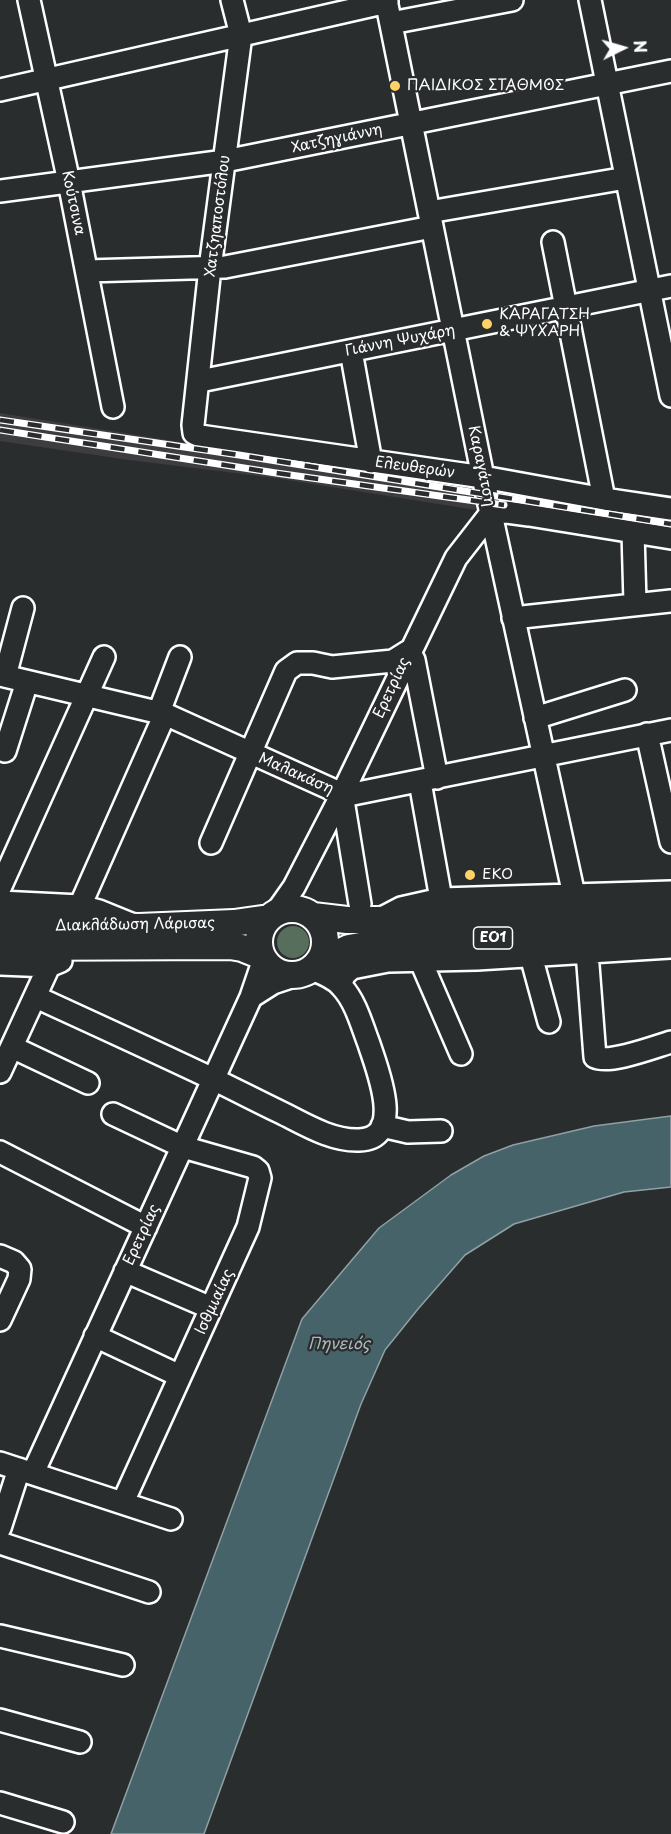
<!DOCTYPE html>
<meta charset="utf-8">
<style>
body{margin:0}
#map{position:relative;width:671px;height:1834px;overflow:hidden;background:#2a2d2e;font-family:"Playpen Sans",sans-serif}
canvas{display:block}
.north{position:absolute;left:593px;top:18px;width:60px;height:60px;-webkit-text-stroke:4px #2a2d2e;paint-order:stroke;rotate:85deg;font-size:16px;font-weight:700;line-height:24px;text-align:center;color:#fff}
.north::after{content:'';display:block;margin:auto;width:21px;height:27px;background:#fff;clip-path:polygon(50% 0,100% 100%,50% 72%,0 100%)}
</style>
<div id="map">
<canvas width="671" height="1834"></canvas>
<div class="north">N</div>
</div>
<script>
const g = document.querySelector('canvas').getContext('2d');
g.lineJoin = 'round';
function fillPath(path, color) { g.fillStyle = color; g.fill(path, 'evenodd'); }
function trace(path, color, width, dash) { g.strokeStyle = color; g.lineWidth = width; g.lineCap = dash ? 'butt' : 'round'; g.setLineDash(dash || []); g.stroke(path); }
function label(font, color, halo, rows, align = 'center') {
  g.font = font + ' "Playpen Sans",sans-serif'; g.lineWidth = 4.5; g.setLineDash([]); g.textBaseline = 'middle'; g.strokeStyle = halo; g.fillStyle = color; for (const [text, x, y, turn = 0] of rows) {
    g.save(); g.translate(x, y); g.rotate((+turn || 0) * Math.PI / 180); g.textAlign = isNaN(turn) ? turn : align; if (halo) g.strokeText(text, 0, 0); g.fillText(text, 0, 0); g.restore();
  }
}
const built = new Path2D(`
 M 0,413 L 472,489 L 476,510 L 275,478 L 129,460 L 0,441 Z
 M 492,492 L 671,520 L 671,542 L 495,513 Z`);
const green = new Path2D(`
 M277 942a16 16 0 1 1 32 0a16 16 0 1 1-32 0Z`);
const water = new Path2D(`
 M 671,1116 L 671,1187 L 624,1192 L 514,1224 L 465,1255 L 418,1309 L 385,1350 L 361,1404 L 204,1834 L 111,1834 L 302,1319 L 379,1228 L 451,1175 L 484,1156 L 513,1145 L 594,1126 Z`);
const minor = new Path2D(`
 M 29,0 L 69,182 L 113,407
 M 232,0 L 241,35 L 210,268 L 193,425 L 194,433 L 200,436 L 483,477 L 604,499 L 671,509
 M 386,0 L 483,477 L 574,895 L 604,914
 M 590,0 L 671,396
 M 391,23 L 512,0
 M 0,90 L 387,2
 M 0,191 L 225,161 L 671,71
 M 429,212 L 626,178
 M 553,242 L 604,499
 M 87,271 L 225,267 L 432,227
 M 351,351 L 371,462
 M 200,381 L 671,286
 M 491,513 L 507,512 L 529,515 L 671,538
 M 633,532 L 635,603
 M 513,618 L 671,601
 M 0,675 L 165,714 L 342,794 L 353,794 L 671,730
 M 5,676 L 23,608
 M 159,712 L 180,657
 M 535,718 L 625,690
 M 647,734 L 671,842
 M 5,751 L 27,682
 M 420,782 L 441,899
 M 342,794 L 360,904
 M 211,843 L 286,671 L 297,663 L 313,663 L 332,667 L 393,661 L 409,651 L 414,660 L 437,778
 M 0,888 L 104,657
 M 0,902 L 80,906 L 99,911 L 131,924
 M 80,906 L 165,714
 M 275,914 L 294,887 L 342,794 L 456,558 L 491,513
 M 380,919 L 401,908 L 441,899 L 671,892
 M 416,950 L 461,1054
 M 587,952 L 595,1057 C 610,1064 654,1047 671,1042
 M 531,956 L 549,1022
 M 0,964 L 49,966 L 61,961
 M 340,984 L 345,974 L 352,968 L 388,961 L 477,959 L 671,947
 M 36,997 C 95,1024 154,1051 213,1079 C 236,1090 259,1102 282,1113 C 306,1125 332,1141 359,1140 C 406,1139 377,1069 369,1044 C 362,1026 356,1002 342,987 C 335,978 322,973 311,969
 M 251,997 L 273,983 L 297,975
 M 12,1047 L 88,1083
 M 0,1072 L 49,966
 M 113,1114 L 183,1147 L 253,1167 L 258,1171 L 260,1178 L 248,1227 L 123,1502
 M 382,1126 L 408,1132 L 441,1131
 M 0,1152 L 146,1227
 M 0,1256 L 14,1262 L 20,1269 L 19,1279 L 0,1320
 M 125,1271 L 211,1308
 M 95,1336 L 180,1376
 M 0,1463 L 171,1519
 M 33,1473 L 251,997 L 264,959
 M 0,1528 L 19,1469
 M 0,1543 L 149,1592
 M 0,1636 L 123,1665
 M 0,1720 L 80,1742
 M 0,1803 L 63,1822`);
const major = new Path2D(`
 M259 942a33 33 0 1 1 66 0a33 33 0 1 1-66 0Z
 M 313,916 L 347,920 L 377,920 L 671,912
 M 0,923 L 139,927 L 234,923 L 269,918
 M 0,947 L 230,946 L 242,948 L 262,956
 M 318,963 L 349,948 L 377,943 L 671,930`);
const rail = new Path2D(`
 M 0,420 L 239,455 L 671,524
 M 0,430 L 276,473 L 504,505`);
const markers = [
 [395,86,6,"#ffd166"],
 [487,324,6,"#ffd166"],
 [470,875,6,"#ffd166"]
];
const shields = [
 [493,938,39]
];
const shieldNames = [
 ["ΕΟ1",493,938]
];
const poiNames = [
 ["ΠΑΙΔΙΚΟΣ ΣΤΑΘΜΟΣ",407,86],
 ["ΚΑΡΑΓΑΤΣΗ",499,315],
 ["& ΨΥΧΑΡΗ",499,332],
 ["EKO",482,875]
];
const streetNames = [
 ["Χατζηγιάννη",337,139,-12],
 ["Κούτσινα",73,203,78],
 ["Χατζηαποστόλου",218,216,-83],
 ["Γιάννη Ψυχάρη",400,341,-11],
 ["Καραγάτση",481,466,78],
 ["Ελευθερών",415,468,8],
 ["Ερετρίας",392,688,-65],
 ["Μαλακάση",296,774,24],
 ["Διακλάδωση Λάρισας",135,925,-1],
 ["Ερετρίας",142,1235,-65],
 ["Ισθμιαίας",215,1302,-65]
];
const waterNames = [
 ["Πηνειός",339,1345]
];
fillPath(built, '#3d3c41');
fillPath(green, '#566e5b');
fillPath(water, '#466369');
trace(water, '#90a1a5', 1.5);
trace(minor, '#fff', 26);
trace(major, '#fff', 30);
trace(minor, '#2a2d2e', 21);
trace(major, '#2a2d2e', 26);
trace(rail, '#fff', 7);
trace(rail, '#2a2d2e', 4.5, [14]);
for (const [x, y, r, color] of markers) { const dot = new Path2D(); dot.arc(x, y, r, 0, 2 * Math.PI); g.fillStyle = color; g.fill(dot); trace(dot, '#2a2d2e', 2); }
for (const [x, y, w] of shields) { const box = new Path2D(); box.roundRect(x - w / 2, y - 11, w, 22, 4.5); g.fillStyle = '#2a2d2e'; g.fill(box); trace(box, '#fff', 1.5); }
label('bold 14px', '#fff', null, shieldNames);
label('15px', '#fff', '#2a2d2e', poiNames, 'left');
label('15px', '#fff', '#2a2d2e', streetNames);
label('italic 16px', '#acb9bc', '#2a2d2e', waterNames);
</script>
